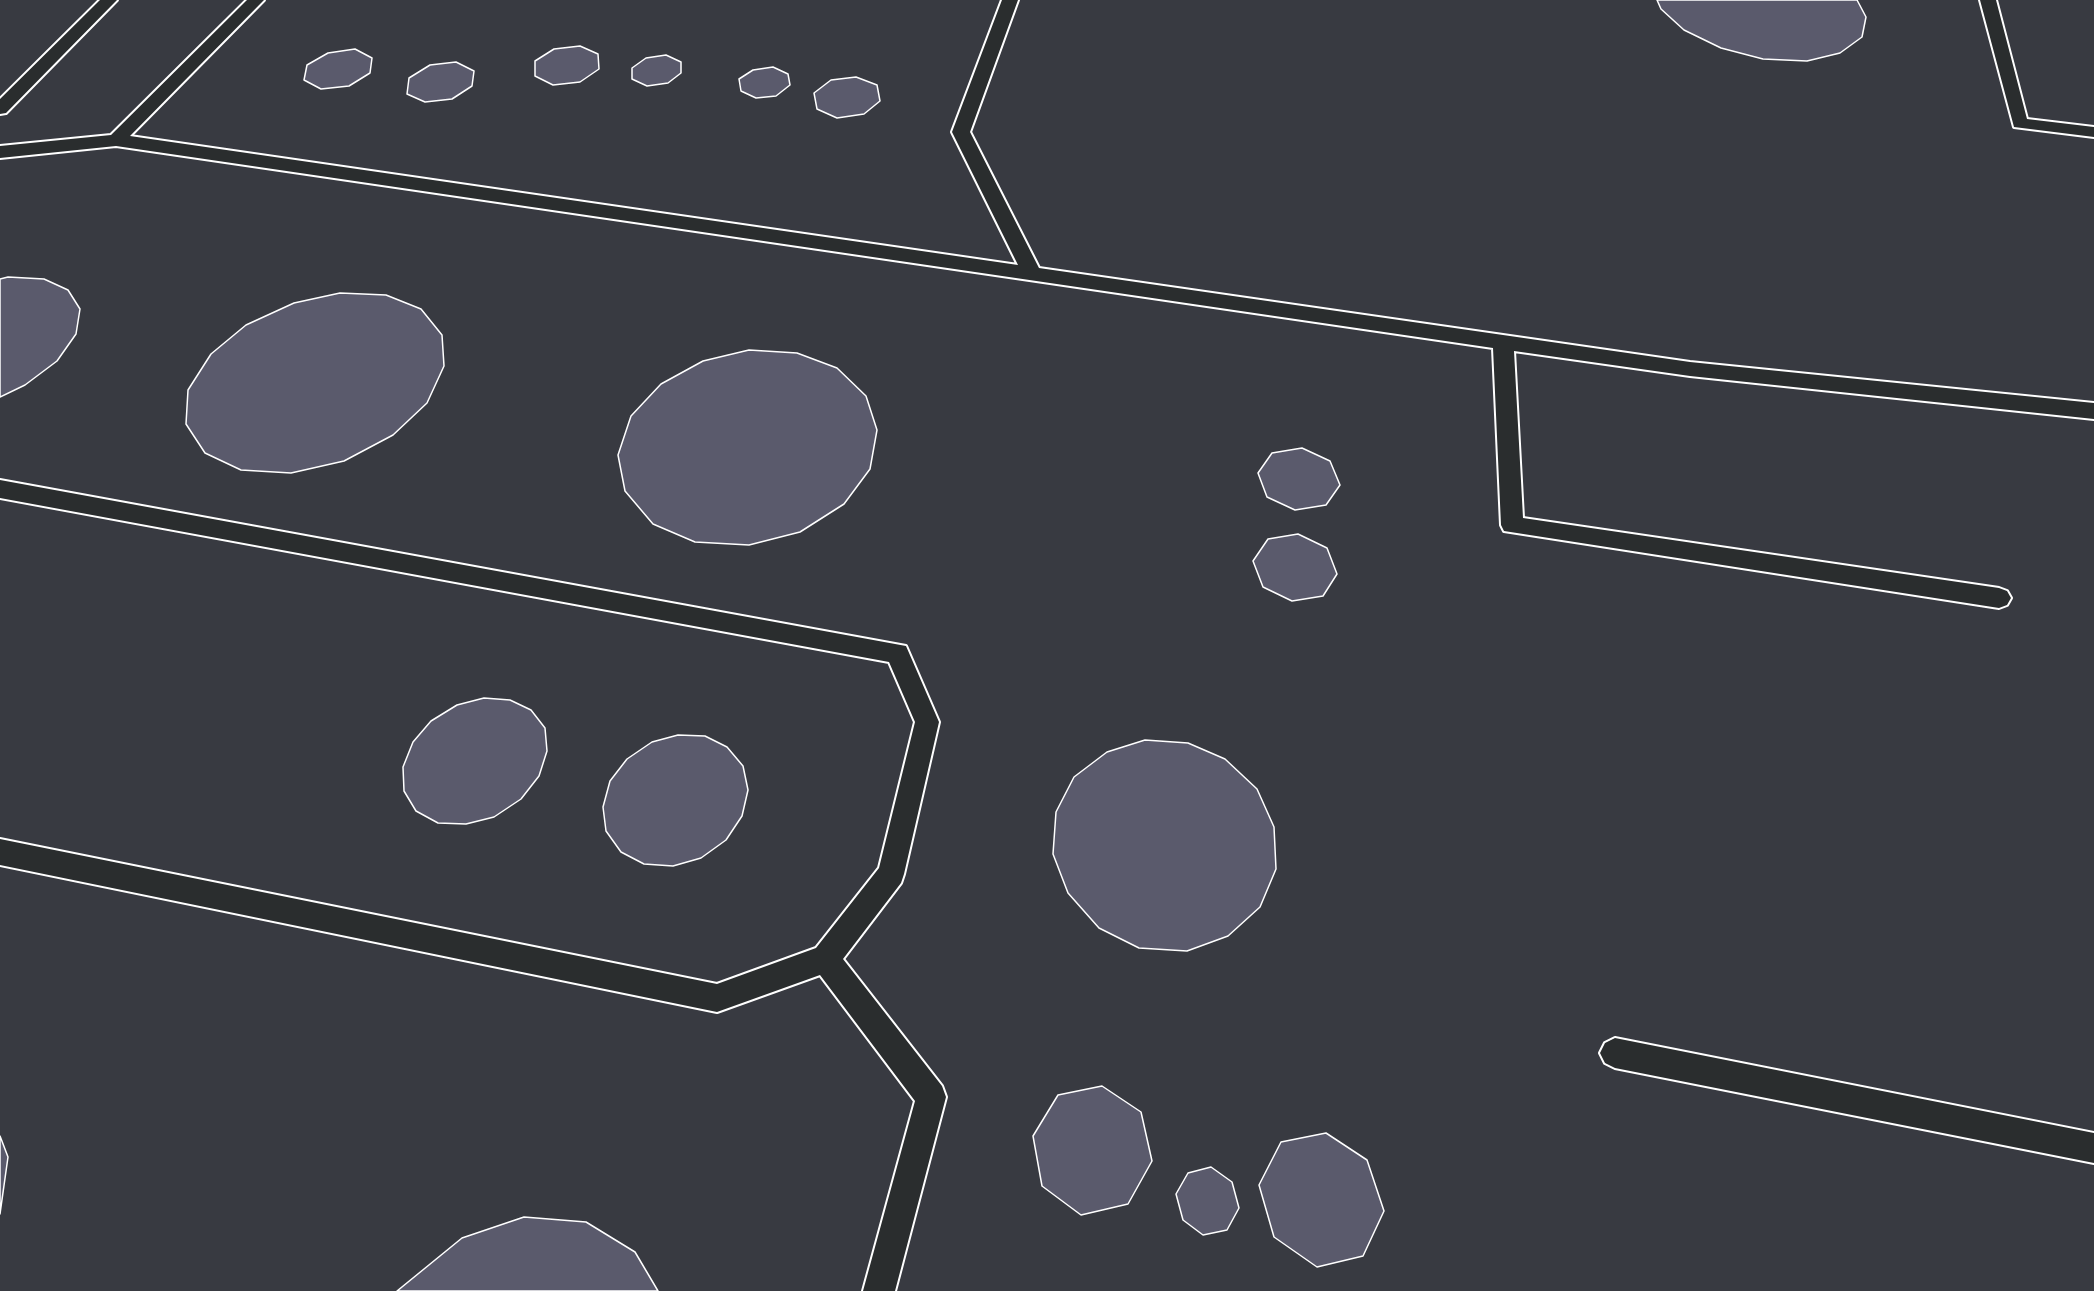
<!DOCTYPE html>
<style>
body{margin:0}
canvas{display:block;background:#2a2d2e}
</style>
<canvas width="2094" height="1291"></canvas>
<script>
const g = document.querySelector('canvas').getContext('2d');
g.lineJoin = 'round';
function fillPath(path, color) { g.fillStyle = color; g.fill(path, 'evenodd'); }
function trace(path, color, width, dash) { g.strokeStyle = color; g.lineWidth = width; g.lineCap = dash ? 'butt' : 'round'; g.setLineDash(dash || []); g.stroke(path); }
const built = new Path2D(`
 M 0,0 L 2094,0 L 2094,1291 L 0,1291 Z`);
const building = new Path2D(`
 M 1657,0 L 1857,0 L 1866,17 L 1862,37 L 1840,53 L 1807,61 L 1763,59 L 1721,48 L 1684,30 L 1661,9 Z
 M 580,46 L 598,54 L 599,69 L 580,82 L 553,85 L 535,76 L 535,61 L 554,49 Z
 M 355,49 L 372,58 L 370,73 L 349,86 L 321,89 L 304,80 L 307,65 L 328,53 Z
 M 666,55 L 681,62 L 681,73 L 668,83 L 647,86 L 632,79 L 632,68 L 646,58 Z
 M 456,62 L 474,71 L 472,86 L 452,99 L 425,102 L 407,94 L 409,78 L 430,65 Z
 M 773,67 L 788,74 L 790,85 L 776,96 L 756,98 L 741,91 L 739,79 L 753,70 Z
 M 856,77 L 877,85 L 880,101 L 864,114 L 837,118 L 817,109 L 814,93 L 831,80 Z
 M 8,277 L 44,279 L 68,290 L 80,309 L 76,334 L 57,361 L 25,385 L 0,397 L 0,279 Z
 M 340,293 L 386,295 L 421,309 L 442,335 L 444,366 L 427,403 L 393,435 L 344,461 L 291,473 L 241,470 L 205,453 L 186,424 L 188,390 L 211,354 L 246,325 L 294,303 Z
 M 749,350 L 797,353 L 837,368 L 866,396 L 877,430 L 870,469 L 844,504 L 800,532 L 749,545 L 695,542 L 653,524 L 625,491 L 618,455 L 631,416 L 661,384 L 703,361 Z
 M 1302,448 L 1330,461 L 1340,485 L 1326,505 L 1295,510 L 1267,497 L 1258,473 L 1272,453 Z
 M 1298,534 L 1327,548 L 1337,574 L 1323,596 L 1292,601 L 1263,587 L 1253,561 L 1268,539 Z
 M 484,698 L 510,700 L 531,710 L 545,728 L 547,751 L 539,776 L 521,799 L 494,817 L 466,824 L 438,823 L 416,811 L 404,791 L 403,767 L 413,742 L 431,721 L 457,705 Z
 M 678,735 L 705,736 L 727,747 L 743,766 L 748,790 L 742,816 L 726,840 L 701,858 L 673,866 L 644,864 L 621,852 L 606,831 L 603,807 L 610,781 L 627,759 L 652,742 Z
 M 1145,740 L 1188,743 L 1225,759 L 1257,789 L 1274,827 L 1276,869 L 1260,907 L 1228,936 L 1187,951 L 1139,948 L 1099,928 L 1068,893 L 1053,854 L 1056,812 L 1074,777 L 1107,752 Z
 M 1102,1086 L 1141,1112 L 1152,1161 L 1128,1204 L 1081,1215 L 1042,1186 L 1033,1136 L 1058,1095 Z
 M 1326,1133 L 1367,1160 L 1384,1211 L 1363,1256 L 1317,1267 L 1274,1237 L 1259,1185 L 1281,1142 Z
 M 0,1136 L 8,1157 L 0,1214 Z
 M 1211,1167 L 1232,1182 L 1239,1208 L 1227,1230 L 1203,1235 L 1183,1220 L 1176,1194 L 1188,1173 Z
 M 524,1217 L 586,1222 L 635,1252 L 658,1291 L 397,1291 L 462,1238 Z`);
const lane = new Path2D(`
 M 100,0 L 117,0 L 6,113 L 0,114 L 0,99 Z
 M 247,0 L 264,0 L 130,136 L 1018,265 L 952,132 L 1002,0 L 1018,0 L 970,132 L 1039,268 L 1690,362 L 2094,403 L 2094,419 L 1690,376 L 1514,351 L 1523,518 L 1999,588 L 2007,591 L 2011,598 L 2007,605 L 1999,608 L 1504,531 L 1501,525 L 1493,348 L 116,146 L 0,158 L 0,146 L 111,135 Z
 M 1980,0 L 1996,0 L 2027,119 L 2094,127 L 2094,137 L 2014,127 Z
 M 0,480 L 906,646 L 939,722 L 904,874 L 901,883 L 843,959 L 942,1086 L 946,1097 L 895,1291 L 863,1291 L 915,1101 L 820,975 L 717,1012 L 0,865 L 0,839 L 717,984 L 816,948 L 879,868 L 915,722 L 889,662 L 0,498 Z
 M 1615,1038 L 2094,1133 L 2094,1163 L 1615,1068 L 1605,1063 L 1600,1053 L 1605,1043 Z`);
fillPath(built, '#383a41');
fillPath(building, '#5a5a6c');
trace(building, '#fff', 1.5);
trace(lane, '#fff', 4);
fillPath(lane, '#2a2d2e');
</script>
